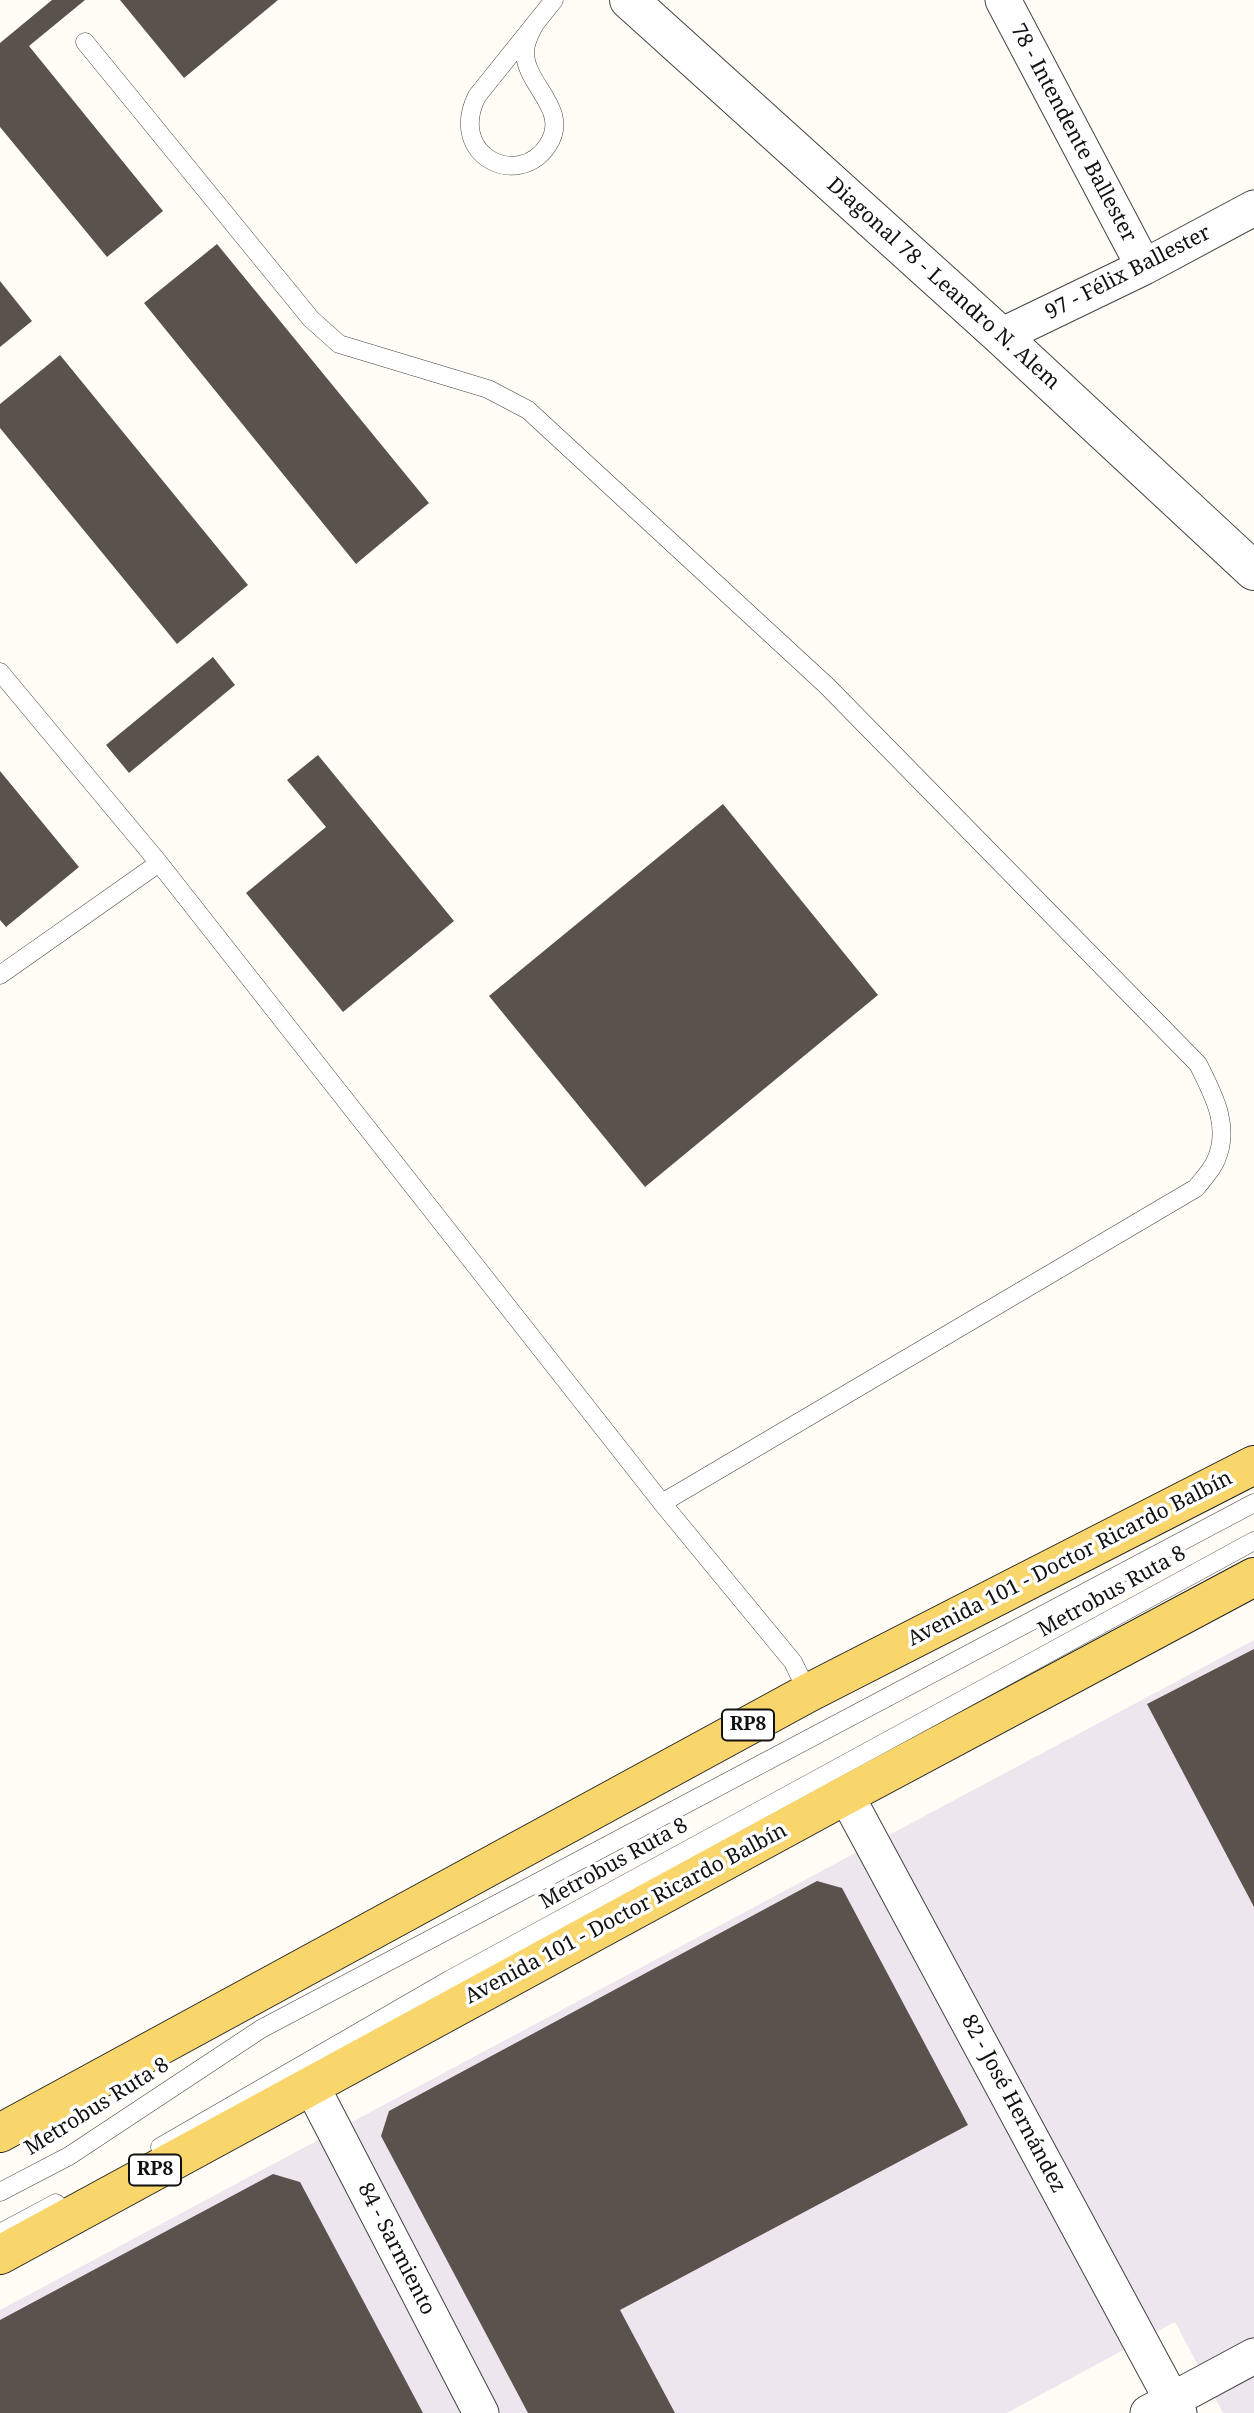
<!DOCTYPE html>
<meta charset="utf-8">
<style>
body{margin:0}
canvas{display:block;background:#fffdf5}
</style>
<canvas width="1254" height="2413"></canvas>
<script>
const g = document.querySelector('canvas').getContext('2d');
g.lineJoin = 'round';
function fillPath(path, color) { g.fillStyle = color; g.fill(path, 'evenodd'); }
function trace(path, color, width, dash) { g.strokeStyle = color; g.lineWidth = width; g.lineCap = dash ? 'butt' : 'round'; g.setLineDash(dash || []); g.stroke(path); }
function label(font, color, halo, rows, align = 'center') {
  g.font = font + ' "Noto Serif",serif'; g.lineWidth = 7; g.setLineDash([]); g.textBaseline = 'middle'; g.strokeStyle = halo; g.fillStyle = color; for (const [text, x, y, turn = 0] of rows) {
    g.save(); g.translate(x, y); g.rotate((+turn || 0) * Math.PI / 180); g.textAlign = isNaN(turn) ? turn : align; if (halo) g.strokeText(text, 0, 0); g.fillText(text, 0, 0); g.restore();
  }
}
const industrial = new Path2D(`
 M 1254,1640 L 1254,2413 L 1223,2413 L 1175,2322 L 1007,2413 L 0,2413 L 0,2310 Z`);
const building = new Path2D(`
 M 52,0 L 85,0 L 29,46 L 163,211 L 107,257 L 0,127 L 0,43 Z
 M 120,0 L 278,0 L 184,78 Z
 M 217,244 L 429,503 L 356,564 L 144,303 Z
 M 0,281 L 32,321 L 0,347 Z
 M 60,355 L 248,585 L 177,644 L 0,428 L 0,404 Z
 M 213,657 L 235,685 L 129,773 L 106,745 Z
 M 318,755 L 454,921 L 343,1012 L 246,893 L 326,827 L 287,780 Z
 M 0,771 L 79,867 L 6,927 L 0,920 Z
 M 723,804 L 878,995 L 645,1187 L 489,996 Z
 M 1254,1649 L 1254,1907 L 1147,1704 Z
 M 817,1881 L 842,1888 L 968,2125 L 620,2310 L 675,2413 L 528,2413 L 381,2136 L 389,2111 Z
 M 273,2174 L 300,2182 L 423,2413 L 0,2413 L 0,2320 Z`);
const service = new Path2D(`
 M 536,22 C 531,31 525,41 525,52 C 525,86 571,109 548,145 C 519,190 447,156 477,96 L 554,0
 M 85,42 L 311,319 L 339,344 L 488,389 L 528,410 L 827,686 L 1198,1064 C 1213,1094 1231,1126 1216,1160 C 1212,1170 1203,1179 1196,1188 L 662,1503
 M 0,672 L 159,863 L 662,1503 L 793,1662 L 808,1693
 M 0,975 L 159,863
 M 160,2147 L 449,1980 L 1254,1541
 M 0,2192 L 69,2156 L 261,2029 L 1254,1503
 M 0,2233 L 56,2203`);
const minor = new Path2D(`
 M 1003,0 L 1144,267
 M 1001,336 L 1144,267 L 1254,208
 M 846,1795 L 1179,2413
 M 311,2085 L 481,2413
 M 1148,2413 L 1254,2356`);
const tertiary = new Path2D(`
 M 629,0 L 1001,336 L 1254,571`);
const primary = new Path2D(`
 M 0,2133 L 808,1693 L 1254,1465
 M 0,2255 L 846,1795 L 1254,1577`);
const shields = [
 [748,1725,52],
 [155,2170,52]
];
const shieldNames = [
 ["RP8",748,1725],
 ["RP8",155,2170]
];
const streetNames = [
 ["78 - Intendente Ballester",1073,133,62],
 ["97 - Félix Ballester",1128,273,-27],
 ["Diagonal 78 - Leandro N. Alem",943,284,42],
 ["Avenida 101 - Doctor Ricardo Balbín",1070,1559,-27],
 ["Metrobus Ruta 8",1112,1592,-29],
 ["Metrobus Ruta 8",614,1864,-29],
 ["Avenida 101 - Doctor Ricardo Balbín",626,1914,-28],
 ["82 - José Hernández",1013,2104,62],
 ["Metrobus Ruta 8",97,2107,-32],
 ["84 - Sarmiento",396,2249,63]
];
fillPath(industrial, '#eee6ef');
fillPath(building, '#5a524d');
trace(service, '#444', 19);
trace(minor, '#444', 37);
trace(tertiary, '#444', 40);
trace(primary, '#222', 40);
trace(service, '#fff', 18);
trace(minor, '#fff', 35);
trace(tertiary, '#fff', 38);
trace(primary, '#f9d66b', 38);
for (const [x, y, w] of shields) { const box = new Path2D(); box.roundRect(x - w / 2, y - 15.5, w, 31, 5); g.fillStyle = '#fff'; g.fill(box); trace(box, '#111', 2); }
label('bold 19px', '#111', null, shieldNames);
label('21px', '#111', '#fff', streetNames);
</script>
